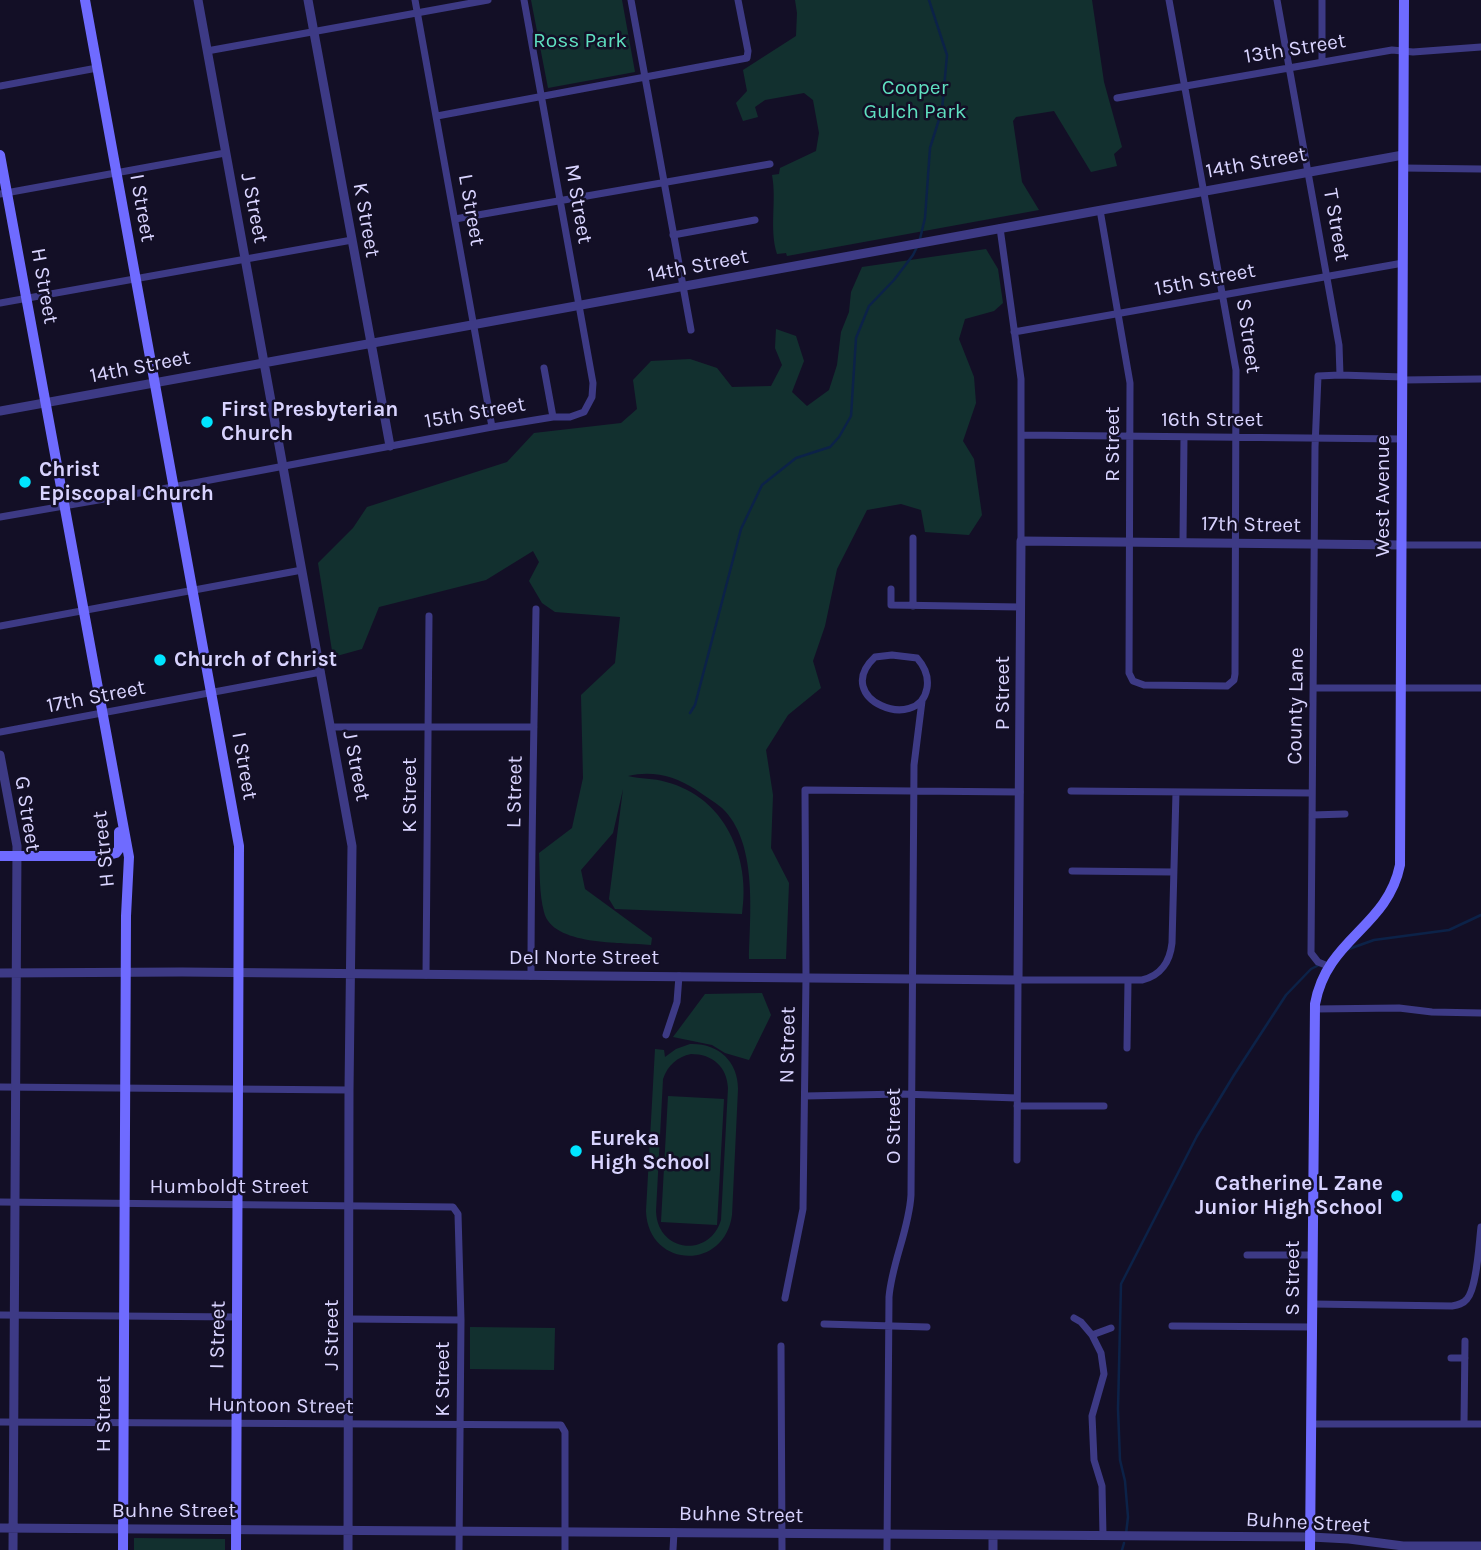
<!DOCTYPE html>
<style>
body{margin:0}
canvas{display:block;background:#130f26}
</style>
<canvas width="1481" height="1550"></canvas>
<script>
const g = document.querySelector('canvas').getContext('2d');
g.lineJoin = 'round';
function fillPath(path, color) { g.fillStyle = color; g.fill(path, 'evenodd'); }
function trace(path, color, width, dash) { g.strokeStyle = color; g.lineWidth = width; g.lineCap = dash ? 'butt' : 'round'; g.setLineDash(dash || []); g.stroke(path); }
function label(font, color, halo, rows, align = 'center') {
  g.font = font + ' Karla,sans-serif'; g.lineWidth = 5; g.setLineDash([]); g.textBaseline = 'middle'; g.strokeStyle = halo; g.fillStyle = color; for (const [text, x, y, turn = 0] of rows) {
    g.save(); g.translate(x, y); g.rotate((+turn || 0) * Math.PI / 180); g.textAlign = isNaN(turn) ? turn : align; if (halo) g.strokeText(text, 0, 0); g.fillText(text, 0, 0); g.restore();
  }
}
const green = new Path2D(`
 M 531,0 L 622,0 L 635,72 L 548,88 Z
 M 795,0 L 1092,0 L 1104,82 L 1122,147 L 1114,154 L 1117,166 L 1091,172 L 1054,111 L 1016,117 L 1013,121 L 1022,182 L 1039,210 L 787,256 L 786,253 L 777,254 C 769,228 777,201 772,175 L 779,174 L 780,168 L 816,151 L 819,133 L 813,100 L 804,93 L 765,100 L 755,107 L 758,117 L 743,121 L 736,103 L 747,91 L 743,70 L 796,36 L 797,13 Z
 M 986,249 L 998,269 L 1003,303 L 994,311 L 965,319 L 959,339 L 974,377 L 976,403 L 963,441 L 974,459 L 982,515 L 969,535 L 925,532 L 921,510 L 901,504 L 867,510 L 837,569 L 825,626 L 813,661 L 821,688 L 788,715 L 766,750 L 773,795 L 771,848 L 789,883 L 786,959 L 749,959 C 750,913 758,842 722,808 C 714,801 703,795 695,789 C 675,776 652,770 628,776 C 640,779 654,778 666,782 C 725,797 751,858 742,914 L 615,909 L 609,899 L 623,789 L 613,833 L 581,870 L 585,889 L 652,938 L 651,945 C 622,942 552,946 544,912 C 539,894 540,872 539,853 L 572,828 L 583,778 L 581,695 L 615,663 L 620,617 L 555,612 L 542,603 L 529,581 L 539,562 L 533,551 L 486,580 L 379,607 L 362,649 L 333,657 L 318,563 L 353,528 L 367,507 L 507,462 L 534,433 L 621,423 L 637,409 L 633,380 L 651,361 L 690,359 L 717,368 L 732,387 L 771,386 L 782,365 L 775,348 L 776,329 L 796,336 L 804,361 L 792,392 L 807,406 L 829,390 L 837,365 L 841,332 L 849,312 L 851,292 L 862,267 Z
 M 762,993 L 771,1015 L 749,1060 L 725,1053 L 712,1045 L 673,1037 L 705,994 Z
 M 690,1044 C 718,1043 738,1061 738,1089 L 732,1215 C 724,1272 648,1268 646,1211 L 655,1049 L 664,1050 L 665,1057 L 676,1049 ZM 691,1054 C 713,1054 727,1067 728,1088 L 721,1220 C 709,1259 657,1252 656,1211 L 663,1079 C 668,1065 677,1057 691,1054 Z
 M 668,1096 L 724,1099 L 717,1225 L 661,1222 Z
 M 470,1327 L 555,1328 L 554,1370 L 470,1369 Z
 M 134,1538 L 225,1539 L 225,1550 L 134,1550 Z`);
const stream = new Path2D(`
 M 690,713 L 695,705 L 741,529 L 762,485 L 796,458 L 830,447 L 839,437 L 851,416 L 856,338 L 869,306 L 894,280 L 913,255 L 919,243 L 925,218 L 930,148 L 942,110 L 947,55 L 929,0
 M 1346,950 L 1374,940 L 1449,930 L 1481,915
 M 1126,1534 L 1128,1517 L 1125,1481 L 1120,1460 L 1118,1409 L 1121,1284 L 1197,1136 L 1234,1075 L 1286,995 L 1311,969 L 1319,965
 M 1122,1550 L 1124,1543`);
const minor = new Path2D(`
 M 415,0 L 492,427
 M 631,0 L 691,330
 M 1277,0 L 1339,345 L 1340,375 L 1318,376 L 1315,447 L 1311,953 L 1318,962 L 1328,966
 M 207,51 L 488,0
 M 1322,62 L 1322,0
 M 0,86 L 97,68
 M 1117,98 L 1392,50 L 1413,52 L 1481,47
 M 437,116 L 747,58 L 748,51 L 738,0
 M 1403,168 L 1481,169
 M 0,194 L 225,153
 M 1100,210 L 1130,383 L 1129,673 L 1133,681 L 1144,685 L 1227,686 L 1234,680 L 1235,674 L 1236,370 L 1169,0
 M 455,219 L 770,164
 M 1000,228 L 1021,379 L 1021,541
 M 673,235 L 755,220
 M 0,303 L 352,240
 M 1014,332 L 1403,263
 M 544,368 L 553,417
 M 1340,375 L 1403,377
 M 1403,380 L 1481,379
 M 1022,435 L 1402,439
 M 0,517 L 162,489 L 492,427 L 553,417 L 570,417 L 584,412 L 592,397 L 593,383 L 524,0
 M 1183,542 L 1184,437
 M 1403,545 L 1481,545
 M 891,589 L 891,605 L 1020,607
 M 913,606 L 913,538
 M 0,626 L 302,570
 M 892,655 L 917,658 C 925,667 929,676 927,688 C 919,734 830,699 875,657 Z
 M 1314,688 L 1481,688
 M 331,727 L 534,727
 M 0,732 L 321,672
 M 1071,791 L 1312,793
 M 1312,815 L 1345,814
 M 1072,871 L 1173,872
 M 426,975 L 429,616
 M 531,976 C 531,853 534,731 536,609
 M 1315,1009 L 1399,1008 L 1432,1012 L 1481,1013
 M 666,1035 L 677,1002 L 679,976
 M 1127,1048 L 1128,981
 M 0,1087 L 349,1090
 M 805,1096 L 902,1094 L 1017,1098
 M 1017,1106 L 1104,1106
 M 1017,1160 L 1018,980 L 1142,980 C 1161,976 1170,961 1172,943 L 1176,792
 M 0,1202 L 453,1207 L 458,1214 L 461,1320 L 459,1550
 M 1247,1255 L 1312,1255
 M 785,1298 L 803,1209 L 806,977 L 805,790 L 1020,792
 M 1312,1304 L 1452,1306 C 1458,1305 1463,1304 1467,1299 C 1477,1288 1479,1243 1481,1227
 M 0,1315 L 238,1317
 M 1074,1318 L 1081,1322 L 1092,1335 L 1101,1353 L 1104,1374 L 1092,1416 L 1094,1460 L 1102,1486 L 1103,1536
 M 350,1319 L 461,1320
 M 824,1324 L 927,1327
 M 1172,1326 L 1312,1327
 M 1092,1335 L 1111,1328
 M 781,1346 L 782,1550
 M 1451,1358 L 1465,1358
 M 0,1422 L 561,1425 L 565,1432 L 565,1550
 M 1311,1424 L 1481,1424
 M 1464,1424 L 1465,1341
 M 673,1550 L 674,1532
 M 887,1550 L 889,1297 C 892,1262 909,1230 911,1195 L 914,765 L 922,701`);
const tertiary = new Path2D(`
 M 198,0 L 352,846 L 349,1090 L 348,1550
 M 308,0 L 390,446
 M 0,411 L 1403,155
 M 0,755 L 17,846 L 13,1550
 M 0,973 L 182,972 L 1018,980 L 1021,541 L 1403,545
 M 0,1528 L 1311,1537 L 1349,1539 L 1403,1546 L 1481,1546
 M 993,1550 L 993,1535`);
const secondary = new Path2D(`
 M 85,0 L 239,846 L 236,1550
 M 0,155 L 129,857 L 126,916 L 123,1550
 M 0,856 L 105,856 L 116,853 L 119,849 L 119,832
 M 1310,1550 L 1315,1004 C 1327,938 1387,928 1400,865 L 1404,0`);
const markers = [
 [207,422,7,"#00e5ff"],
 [25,482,7,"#00e5ff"],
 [160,660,7,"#00e5ff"],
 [576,1151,7,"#00e5ff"],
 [1397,1196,7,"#00e5ff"]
];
const parkNames = [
 ["Ross Park",580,41],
 ["Cooper",915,88],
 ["Gulch Park",915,112]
];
const streetNames = [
 ["13th Street",1295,49,-9],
 ["14th Street",1256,163,-10],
 ["M Street",578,204,80],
 ["I Street",142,208,80],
 ["J Street",254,208,79],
 ["L Street",471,210,80],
 ["K Street",366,220,80],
 ["T Street",1336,225,80],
 ["14th Street",698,266,-11],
 ["15th Street",1205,280,-11],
 ["H Street",44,286,80],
 ["S Street",1248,336,82],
 ["14th Street",140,367,-11],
 ["15th Street",475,413,-10],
 ["16th Street",1212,420],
 ["R Street",1113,444,-90],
 ["West Avenue",1383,496,-90],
 ["17th Street",1251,525,1],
 ["P Street",1003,693,-90],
 ["17th Street",96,697,-11],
 ["County Lane",1296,706,-89],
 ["I Street",244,766,80],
 ["J Street",356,766,79],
 ["L Street",515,792,-89],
 ["K Street",410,795,-90],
 ["G Street",27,814,81],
 ["H Street",104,849,-96],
 ["Del Norte Street",584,958],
 ["N Street",788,1045,-89],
 ["O Street",894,1126,-90],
 ["Humboldt Street",229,1187],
 ["S Street",1293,1278,-90],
 ["I Street",218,1335,-89],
 ["J Street",332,1335,-90],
 ["K Street",443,1379,-90],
 ["Huntoon Street",281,1406,1],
 ["H Street",104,1414,-90],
 ["Buhne Street",174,1511],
 ["Buhne Street",741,1515,1],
 ["Buhne Street",1308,1523,3]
];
const poiNames = [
 ["First Presbyterian",221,410],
 ["Church",221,434],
 ["Christ",39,470],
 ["Episcopal Church",39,494],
 ["Church of Christ",174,660],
 ["Eureka",590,1139],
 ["High School",590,1163],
 ["Catherine L Zane",1383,1184,"right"],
 ["Junior High School",1383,1208,"right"]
];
fillPath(green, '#12302f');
trace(stream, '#0c2248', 2.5);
trace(minor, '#3d3a85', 7);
trace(tertiary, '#3d3a85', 9);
trace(secondary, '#6f6bff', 10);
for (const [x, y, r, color] of markers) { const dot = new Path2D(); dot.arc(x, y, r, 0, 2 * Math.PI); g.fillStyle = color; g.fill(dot); trace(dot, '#130f26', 2.5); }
label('21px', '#5fe0c0', '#130f26', parkNames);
label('21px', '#d9d4ff', '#130f26', streetNames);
label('bold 21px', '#d9d4ff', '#130f26', poiNames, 'left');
</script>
